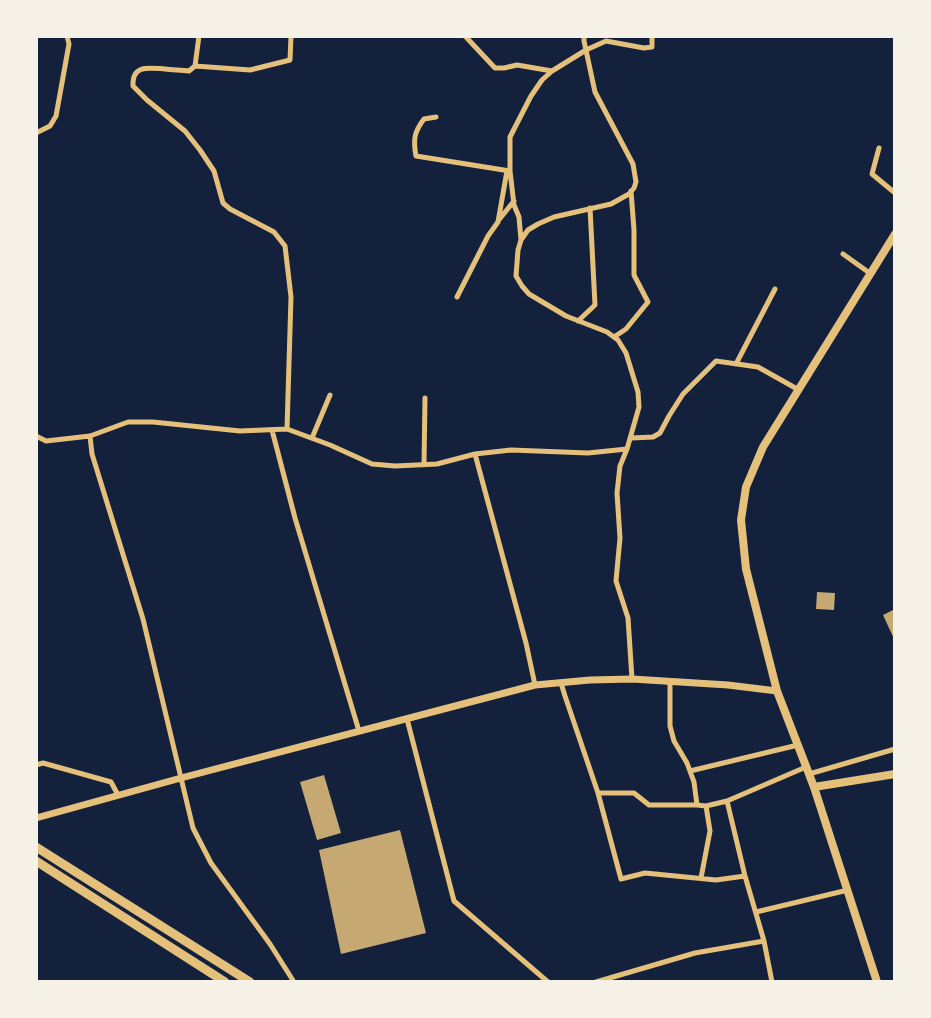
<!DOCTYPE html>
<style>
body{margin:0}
#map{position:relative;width:931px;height:1018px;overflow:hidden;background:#14213d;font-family:"Open Sans",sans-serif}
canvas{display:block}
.frame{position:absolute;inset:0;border:38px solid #f6f1e7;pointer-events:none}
</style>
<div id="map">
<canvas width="931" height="1018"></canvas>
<div class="frame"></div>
</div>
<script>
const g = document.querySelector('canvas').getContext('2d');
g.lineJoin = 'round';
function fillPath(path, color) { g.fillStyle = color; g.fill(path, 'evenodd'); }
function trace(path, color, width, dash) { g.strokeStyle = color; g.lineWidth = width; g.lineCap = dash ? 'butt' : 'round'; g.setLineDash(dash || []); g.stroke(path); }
const building = new Path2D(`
 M 817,592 L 835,593 L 834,610 L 816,609 Z
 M 895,609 L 895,641 L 883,615 Z
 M 324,775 L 341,833 L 317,840 L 300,782 Z
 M 400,830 L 426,933 L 341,954 L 319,850 Z`);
const minor = new Path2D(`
 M 465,36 L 495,68 L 504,68 L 517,65 L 552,71 L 586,50 L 606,41 L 644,48 L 652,47 L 652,36
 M 584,36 L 584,41 L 595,92 L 633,164 L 636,182 L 634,188 L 629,194 L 611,204 L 554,217 L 538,224 L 528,230 L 521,240 L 518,250 L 516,276 L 522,286 L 529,294 L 566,316 L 607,332 L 618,340 L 626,353 L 638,392 L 639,407 L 627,449 L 620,466 L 617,493 L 620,538 L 616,581 L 628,618 L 632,679
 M 195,66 L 199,36
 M 436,117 L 424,119 C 414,132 413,140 416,156 L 510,171
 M 36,133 L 50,126 L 56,116 L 69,44 L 67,36
 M 879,148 L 872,174 L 895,193
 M 498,221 L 514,201
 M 521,240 L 519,217 L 514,205 L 510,171 L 510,137 L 531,96 L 542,80 L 552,71
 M 843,254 L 871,274
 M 457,297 L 488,236 L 498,222 L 507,171
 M 578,321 L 595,305 L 590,208
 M 614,337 L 626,329 L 648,302 L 634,275 L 634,230 L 631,191
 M 736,364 L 775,289
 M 287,429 L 291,297 L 285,246 L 274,232 L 230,209 L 223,203 L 214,171 L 200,150 L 185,131 L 147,100 L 133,86 C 132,64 149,68 165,69 C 173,70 181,70 189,71 L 195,66 L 250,70 L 290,60 L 291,36
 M 272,430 L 295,518 L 359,731
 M 36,436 L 46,441 L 90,436 L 128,422 L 153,422 L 240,431 L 287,429 L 330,445 L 372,464 L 395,466 L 437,464 L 475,454 L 511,450 L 588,453 L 627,449
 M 90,436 L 92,454 L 143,619 L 193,828 L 211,863 L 270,944 L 294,982
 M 312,438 L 330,395
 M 631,438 L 653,437 L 660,433 L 669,416 L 683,394 L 716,361 L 758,367 L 799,390
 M 475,454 L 526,643 L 535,685
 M 424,465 L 425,398
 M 670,682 L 670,726 L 674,741 L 687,763 L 694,782 L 697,805 L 706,806 L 710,831 L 701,878
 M 561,683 L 565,696 L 598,793 L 634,793 L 649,805 L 697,805
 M 407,719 L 454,901 L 548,982
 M 36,765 L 43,763 L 111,782 L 118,795
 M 690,771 L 798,745
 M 809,774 L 895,749
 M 598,793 L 621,879 L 645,873 L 716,880 L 745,876 L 764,941 L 772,982
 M 706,806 L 727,801
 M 745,876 L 727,801 L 806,767
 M 756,912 L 848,890
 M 596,982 L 695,953 L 764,941`);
const tertiary = new Path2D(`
 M 36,818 L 181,778 L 535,685 L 590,680 L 632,679 L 728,685 L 777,691`);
const secondary = new Path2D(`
 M 814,787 L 895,774
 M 877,982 L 814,787 L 777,691 L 746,569 L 741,520 L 746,487 L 763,447 L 895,234`);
const trunk = new Path2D(`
 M 36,847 L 250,982
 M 36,861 L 225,982`);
fillPath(building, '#c6a872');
trace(minor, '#e5c07b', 5);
trace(tertiary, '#e5c07b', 7);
trace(secondary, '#e5c07b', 8);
trace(trunk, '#e5c07b', 9);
</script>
